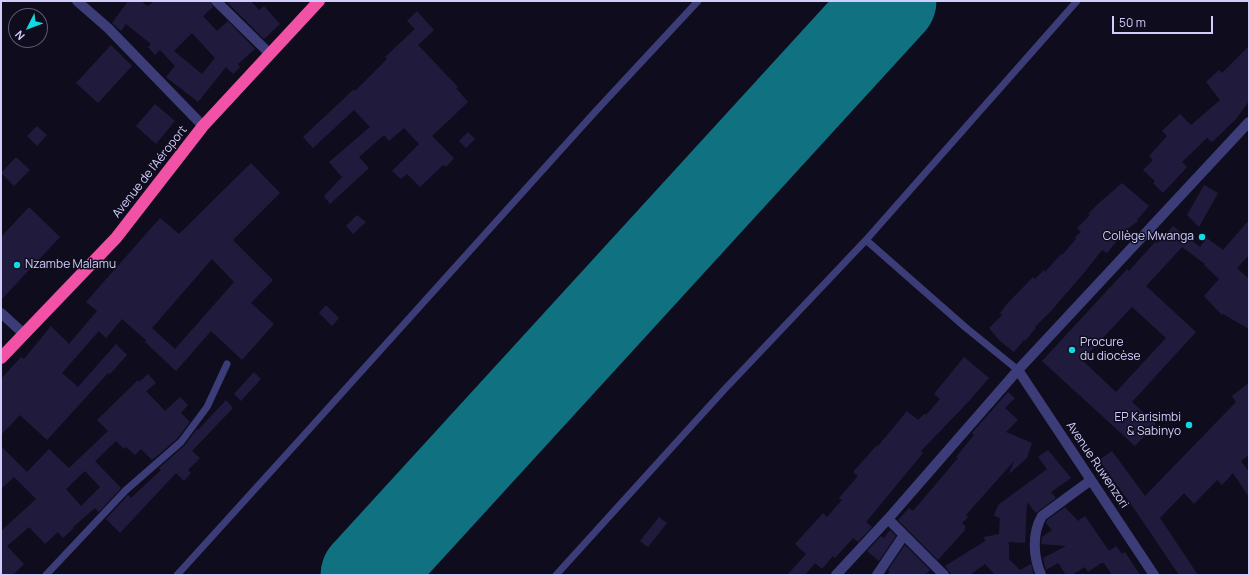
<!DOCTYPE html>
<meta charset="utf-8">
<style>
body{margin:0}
#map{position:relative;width:1250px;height:576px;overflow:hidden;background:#0f0d1d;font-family:Manrope,sans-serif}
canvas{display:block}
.frame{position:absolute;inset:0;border:2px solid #d1cefb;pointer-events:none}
.north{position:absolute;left:8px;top:8px;width:40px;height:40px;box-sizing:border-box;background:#0f0d1d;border:1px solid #5d5a76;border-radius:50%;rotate:228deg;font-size:11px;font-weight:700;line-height:16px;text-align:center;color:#d1cefb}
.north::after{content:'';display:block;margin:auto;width:14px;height:18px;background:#12d8e2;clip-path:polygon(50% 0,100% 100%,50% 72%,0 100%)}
.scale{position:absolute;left:1112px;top:16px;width:101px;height:18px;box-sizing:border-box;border:2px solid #d1cefb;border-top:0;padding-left:5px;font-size:12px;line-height:14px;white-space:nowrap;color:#d1cefb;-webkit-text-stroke:3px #0f0d1d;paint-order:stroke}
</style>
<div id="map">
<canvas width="1250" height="576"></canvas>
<div class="frame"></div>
<div class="north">N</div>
<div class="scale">50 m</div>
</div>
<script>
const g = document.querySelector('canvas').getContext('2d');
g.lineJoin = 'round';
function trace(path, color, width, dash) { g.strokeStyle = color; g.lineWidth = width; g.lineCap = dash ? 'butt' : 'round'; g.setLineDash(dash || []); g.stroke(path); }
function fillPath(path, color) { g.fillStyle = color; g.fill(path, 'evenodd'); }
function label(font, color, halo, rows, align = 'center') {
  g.font = font + ' Manrope,sans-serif'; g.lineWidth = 3; g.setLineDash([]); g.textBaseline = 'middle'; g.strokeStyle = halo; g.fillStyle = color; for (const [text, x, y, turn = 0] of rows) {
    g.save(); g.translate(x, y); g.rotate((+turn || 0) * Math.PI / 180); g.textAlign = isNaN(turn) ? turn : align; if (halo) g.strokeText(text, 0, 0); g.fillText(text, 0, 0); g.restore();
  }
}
const runway = new Path2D(`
 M 366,575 L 891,1`);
const building = new Path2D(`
 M 128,1 L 141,1 L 147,6 L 155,1 L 210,1 L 213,7 L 203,16 L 217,31 L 228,21 L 255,49 L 238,64 L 240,67 L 233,74 L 226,67 L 198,102 L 166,77 L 175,66 L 160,50 L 155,55 L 148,47 L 151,44 L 126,24 L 121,31 L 112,23 ZM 192,33 L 215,58 L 202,74 L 174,51 Z
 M 226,1 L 251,1 L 259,10 L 264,6 L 280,24 L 264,39 Z
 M 417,11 L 434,30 L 418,45 L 458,87 L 456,88 L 468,102 L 432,136 L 454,158 L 446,167 L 443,165 L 420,187 L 407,174 L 401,179 L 392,171 L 419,144 L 404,128 L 389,141 L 384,135 L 359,157 L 369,168 L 330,204 L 324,196 L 342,177 L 329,162 L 370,127 L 354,110 L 313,148 L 303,137 L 353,90 L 355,91 L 387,59 L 385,57 L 415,29 L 407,21 Z
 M 111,45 L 132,66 L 98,103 L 76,83 Z
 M 1249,46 L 1249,101 L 1236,119 L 1212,142 L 1207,138 L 1182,162 L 1187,167 L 1163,193 L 1153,183 L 1155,181 L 1143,170 L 1153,160 L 1149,156 L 1167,136 L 1162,131 L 1180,114 L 1191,125 L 1220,100 L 1206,82 L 1219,70 L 1222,73 Z
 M 155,104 L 175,121 L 156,144 L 136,126 Z
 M 37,126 L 47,135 L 37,146 L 27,136 Z
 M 468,132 L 475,139 L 466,148 L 459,141 Z
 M 16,157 L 30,170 L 14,186 L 1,173 Z
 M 251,163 L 280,193 L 233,240 L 273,280 L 251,303 L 274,324 L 242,360 L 211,331 L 176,371 L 145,342 L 146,340 L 122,319 L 106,338 L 99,331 L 62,373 L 78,387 L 116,344 L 127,355 L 110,374 L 108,373 L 47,440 L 20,415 L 1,435 L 1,379 L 21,357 L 24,359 L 51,326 L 69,344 L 97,311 L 86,302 L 160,218 L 179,234 ZM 212,259 L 234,282 L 175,349 L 152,328 Z
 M 1122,183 L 1149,206 L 1137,220 L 1138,221 L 1125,231 L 1107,253 L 1102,250 L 1083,274 L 1051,311 L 1035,327 L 1036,328 L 1025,341 L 1024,340 L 1014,352 L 1000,341 L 989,328 L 1002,315 L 1000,313 L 1006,305 L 1033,277 L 1035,279 L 1044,270 L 1045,272 L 1061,254 L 1062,255 L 1076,239 L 1075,237 L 1081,232 L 1077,228 L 1090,215 L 1088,214 L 1099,203 Z
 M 1204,185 L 1218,193 L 1199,227 L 1187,215 Z
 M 29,207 L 60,237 L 1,300 L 1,237 Z
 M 357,215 L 366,222 L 353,234 L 346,226 Z
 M 1249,220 L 1249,255 L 1237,268 L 1249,279 L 1249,329 L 1223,314 L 1222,315 L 1204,296 L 1219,279 L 1204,265 L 1205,264 L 1182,247 L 1146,286 L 1196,332 L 1132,402 L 1156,424 L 1135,446 L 1042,361 L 1127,269 L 1129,271 L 1155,242 L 1157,243 L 1173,226 L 1200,247 L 1207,238 L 1223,250 ZM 1132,307 L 1166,338 L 1116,392 L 1082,360 Z
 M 325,306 L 327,306 L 339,318 L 332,326 L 319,313 Z
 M 964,357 L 989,378 L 970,400 L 921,451 L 923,453 L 866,522 L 872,527 L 858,542 L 853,538 L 835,558 L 833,556 L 822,569 L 815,563 L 805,575 L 787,575 L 806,554 L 795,544 L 823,513 L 827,517 L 842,500 L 839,498 L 858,476 L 853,472 L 877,445 L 878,446 L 907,411 L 918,420 L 924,414 L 926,415 L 940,399 L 934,394 Z
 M 254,372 L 261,379 L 241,401 L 234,394 Z
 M 148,374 L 156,383 L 146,391 L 165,411 L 180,397 L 188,405 L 181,413 L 190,422 L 177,439 L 152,460 L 141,449 L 135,455 L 126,447 L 124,449 L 116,441 L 95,461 L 121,488 L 99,512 L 95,508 L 73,527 L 74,528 L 63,538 L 58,532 L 45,544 L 29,527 L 7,546 L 24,564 L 13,575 L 1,575 L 1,531 L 36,499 L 14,477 L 1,489 L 1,446 L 27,472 L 49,449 L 69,468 L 108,431 L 97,420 L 138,380 L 139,382 ZM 85,471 L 100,487 L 81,506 L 66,489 Z
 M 1249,383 L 1249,455 L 1241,461 L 1249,472 L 1249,497 L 1233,473 L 1222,485 L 1217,480 L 1194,504 L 1184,493 L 1160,518 L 1198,575 L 1179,575 L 1133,507 L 1099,460 L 1112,451 L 1145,496 L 1236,402 L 1232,396 Z
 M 1008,392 L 1015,398 L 1005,408 L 1018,420 L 1006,432 L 1032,443 L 1027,458 L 1009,474 L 1014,461 L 966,515 L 968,517 L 962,523 L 965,526 L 965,530 L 938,560 L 898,520 L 909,508 L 913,511 L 958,458 L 956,457 L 974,435 L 972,433 Z
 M 226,400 L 233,408 L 192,451 L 200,458 L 188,470 L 191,473 L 184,481 L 176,473 L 120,533 L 106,519 L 128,495 L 131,498 L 161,470 L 159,468 L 184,446 L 197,429 L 198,430 Z
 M 1048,450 L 1071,478 L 1051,492 L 1056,498 L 1036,513 L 1027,502 L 1025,543 L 1008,542 L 1009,544 L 1009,559 L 1020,570 L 1031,564 L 1034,575 L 995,575 L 985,564 L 970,575 L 952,575 L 945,566 L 985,541 L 984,537 L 999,534 L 1000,518 L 994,516 L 998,505 L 1047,469 L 1038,457 Z
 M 1065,507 L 1078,521 L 1085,516 L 1109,551 L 1116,546 L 1122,554 L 1125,552 L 1140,575 L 1112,575 L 1104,563 L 1101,563 L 1088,572 L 1085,567 L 1072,575 L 1066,575 L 1058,563 L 1046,570 L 1043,558 L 1066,546 L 1041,544 L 1042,537 L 1052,530 L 1046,523 L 1047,520 Z
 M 659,517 L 667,523 L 648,547 L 640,541 Z
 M 890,530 L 896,536 L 879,561 L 867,551 L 881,536 L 884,538 Z
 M 905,545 L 930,570 L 925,575 L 887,575 L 890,571 L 888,570 Z`);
const lane = new Path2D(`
 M 866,240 L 965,327 L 1018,370
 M 46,575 L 126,490 L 181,442 L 207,407 L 227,364
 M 177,575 L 304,435 L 594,113 L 698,1
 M 556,575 L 723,391 L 866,240 L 1077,1`);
const street = new Path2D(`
 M 77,1 L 108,28 L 203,126
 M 216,1 L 270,54
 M 1,313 L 24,334
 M 1018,370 L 1154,575
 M 888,519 L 944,575
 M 836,575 L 888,519 L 1018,370 L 1249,122
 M 877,575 L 904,535
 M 1041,575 C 1033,556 1032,533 1042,516 L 1091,480`);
const highway = new Path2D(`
 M 1,358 L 116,238 L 203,126 L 319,1`);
const markers = [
 [1202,237,4,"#12d8e2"],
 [17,265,4,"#12d8e2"],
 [1072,350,4,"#12d8e2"],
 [1189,425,4,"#12d8e2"]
];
const streetNames = [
 ["Avenue de l'Aéroport",150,172,-52],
 ["Avenue Ruwenzori",1097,465,56]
];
const poiNames = [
 ["Collège Mwanga",1194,237],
 ["Nzambe Malamu",25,265,"left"],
 ["Procure",1080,343,"left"],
 ["du diocèse",1080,357,"left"],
 ["EP Karisimbi",1181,418],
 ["& Sabinyo",1181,432]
];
trace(runway, '#107280', 91);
fillPath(building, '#201b3d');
trace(lane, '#3c3d78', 7);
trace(street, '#3c3d78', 10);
trace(highway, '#f152a6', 12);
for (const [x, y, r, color] of markers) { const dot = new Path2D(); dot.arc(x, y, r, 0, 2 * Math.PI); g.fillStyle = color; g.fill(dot); trace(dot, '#0f0d1d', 1.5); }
label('12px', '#d1cefb', '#0f0d1d', streetNames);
label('12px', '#d1cefb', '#0f0d1d', poiNames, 'right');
</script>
